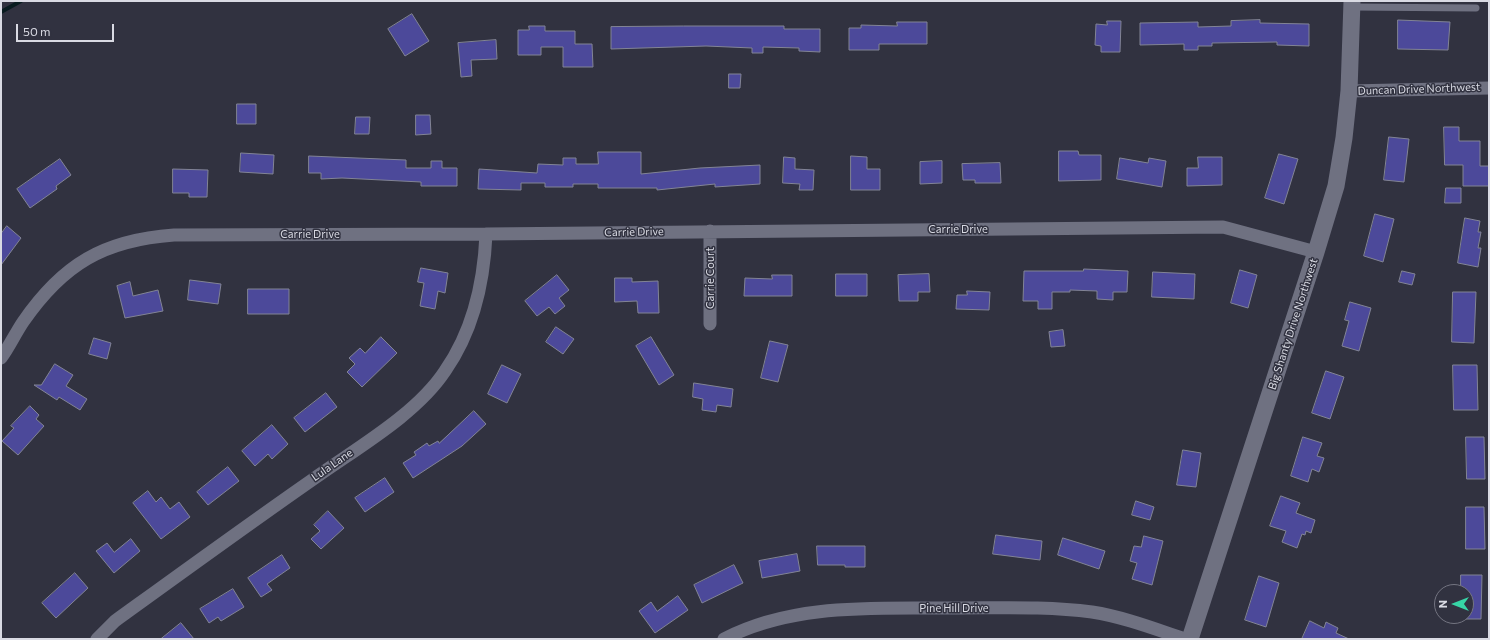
<!DOCTYPE html>
<style>
body{margin:0}
#map{position:relative;width:1490px;height:640px;overflow:hidden;background:#313240;font-family:Commissioner,sans-serif}
canvas{display:block}
.frame{position:absolute;inset:0;border:2px solid #d9dae3;pointer-events:none}
.north{position:absolute;left:1434px;top:584px;width:40px;height:40px;box-sizing:border-box;background:#313240;border:1px solid #747581;border-radius:50%;rotate:270deg;font-size:11px;font-weight:700;line-height:16px;text-align:center;color:#d9dae3}
.north::after{content:'';display:block;margin:auto;width:14px;height:18px;background:#37d4a6;clip-path:polygon(50% 0,100% 100%,50% 72%,0 100%)}
.scale{position:absolute;left:16px;top:24px;width:98px;height:18px;box-sizing:border-box;border:2px solid #d9dae3;border-top:0;padding-left:5px;font-size:12px;line-height:14px;white-space:nowrap;color:#d9dae3;-webkit-text-stroke:3px #313240;paint-order:stroke}
</style>
<div id="map">
<canvas width="1490" height="640"></canvas>
<div class="frame"></div>
<div class="north">N</div>
<div class="scale">50 m</div>
</div>
<script>
const g = document.querySelector('canvas').getContext('2d');
g.lineJoin = 'round';
function trace(path, color, width, dash) { g.strokeStyle = color; g.lineWidth = width; g.lineCap = dash ? 'butt' : 'round'; g.setLineDash(dash || []); g.stroke(path); }
function fillPath(path, color) { g.fillStyle = color; g.fill(path, 'evenodd'); }
function label(font, color, halo, rows, align = 'center') {
  g.font = font + ' Commissioner,sans-serif'; g.lineWidth = 3; g.setLineDash([]); g.textBaseline = 'middle'; g.strokeStyle = halo; g.fillStyle = color; for (const [text, x, y, turn = 0] of rows) {
    g.save(); g.translate(x, y); g.rotate((+turn || 0) * Math.PI / 180); g.textAlign = isNaN(turn) ? turn : align; if (halo) g.strokeText(text, 0, 0); g.fillText(text, 0, 0); g.restore();
  }
}
const stream = new Path2D(`
 M 1,12 L 21,1`);
const building = new Path2D(`
 M 412,14 L 429,41 L 405,56 L 388,29 Z
 M 1260,20 L 1260,23 L 1309,24 L 1309,46 L 1277,45 L 1277,42 L 1212,43 L 1212,46 L 1198,46 L 1198,50 L 1184,50 L 1184,44 L 1140,45 L 1140,23 L 1198,22 L 1198,27 L 1231,26 L 1231,21 Z
 M 1398,20 L 1450,22 L 1448,50 L 1398,49 Z
 M 1107,21 L 1121,21 L 1120,52 L 1101,52 L 1101,46 L 1095,45 L 1096,24 L 1107,25 Z
 M 897,22 L 927,22 L 927,44 L 879,44 L 879,50 L 849,50 L 849,28 L 861,28 L 861,25 L 897,26 Z
 M 529,26 L 545,26 L 545,31 L 575,31 L 575,44 L 592,44 L 593,67 L 563,67 L 563,47 L 541,47 L 541,55 L 518,55 L 518,30 L 529,30 Z
 M 684,26 L 784,26 L 784,29 L 820,29 L 820,52 L 799,51 L 799,48 L 763,47 L 763,53 L 752,53 L 752,48 L 706,46 L 611,49 L 611,27 Z
 M 496,40 L 497,59 L 471,60 L 472,76 L 461,77 L 458,43 Z
 M 729,74 L 741,74 L 740,88 L 729,88 Z
 M 237,104 L 256,104 L 256,124 L 237,124 Z
 M 416,115 L 430,115 L 431,134 L 416,135 Z
 M 356,117 L 370,117 L 369,134 L 355,134 Z
 M 1444,127 L 1459,127 L 1459,141 L 1480,141 L 1480,166 L 1489,166 L 1489,186 L 1463,186 L 1463,165 L 1445,165 Z
 M 1389,137 L 1409,139 L 1404,182 L 1384,180 Z
 M 1059,151 L 1078,151 L 1079,155 L 1101,155 L 1101,180 L 1059,181 Z
 M 598,152 L 641,152 L 641,174 L 700,168 L 760,165 L 760,184 L 715,187 L 715,184 L 657,190 L 657,188 L 598,188 L 598,184 L 573,184 L 573,187 L 545,187 L 545,183 L 521,183 L 521,190 L 478,189 L 479,169 L 537,173 L 538,164 L 563,165 L 563,158 L 576,158 L 576,164 L 598,164 Z
 M 241,153 L 274,155 L 273,174 L 240,172 Z
 M 1279,154 L 1298,159 L 1284,204 L 1265,198 Z
 M 309,156 L 406,160 L 406,168 L 431,168 L 431,161 L 442,161 L 442,168 L 457,168 L 457,186 L 421,186 L 421,182 L 342,178 L 321,179 L 321,173 L 309,173 Z
 M 851,156 L 867,157 L 867,169 L 880,169 L 880,190 L 851,190 Z
 M 784,157 L 795,158 L 795,169 L 814,170 L 813,190 L 799,190 L 800,184 L 783,183 Z
 M 1198,157 L 1222,157 L 1222,185 L 1187,186 L 1187,168 L 1198,168 Z
 M 1120,158 L 1148,163 L 1149,158 L 1166,161 L 1162,187 L 1117,179 Z
 M 60,159 L 71,175 L 56,186 L 57,189 L 30,208 L 17,189 Z
 M 942,161 L 942,183 L 920,184 L 920,162 Z
 M 1000,163 L 1001,183 L 975,183 L 975,180 L 963,180 L 962,164 Z
 M 173,169 L 208,170 L 207,197 L 189,197 L 189,193 L 173,193 Z
 M 1446,188 L 1461,188 L 1461,203 L 1445,203 Z
 M 1375,214 L 1394,219 L 1383,262 L 1364,256 Z
 M 1465,218 L 1480,221 L 1478,232 L 1481,232 L 1478,248 L 1481,248 L 1478,267 L 1458,263 Z
 M 7,226 L 21,238 L 1,265 L 1,234 Z
 M 421,268 L 448,273 L 445,293 L 438,291 L 435,309 L 420,306 L 424,283 L 418,282 Z
 M 1084,269 L 1128,271 L 1127,292 L 1113,292 L 1113,300 L 1097,299 L 1097,291 L 1070,290 L 1070,292 L 1052,292 L 1052,309 L 1038,309 L 1038,301 L 1023,301 L 1024,271 L 1083,271 Z
 M 1240,270 L 1257,275 L 1248,308 L 1231,303 Z
 M 1402,271 L 1415,274 L 1412,285 L 1399,282 Z
 M 1153,272 L 1195,274 L 1194,299 L 1152,297 Z
 M 836,274 L 867,274 L 867,296 L 836,296 Z
 M 929,274 L 930,292 L 918,292 L 918,301 L 899,301 L 898,275 Z
 M 557,275 L 569,290 L 559,298 L 565,306 L 555,314 L 549,307 L 537,316 L 525,301 Z
 M 772,275 L 792,275 L 792,296 L 744,296 L 745,278 L 772,279 Z
 M 615,278 L 632,278 L 632,282 L 658,281 L 659,313 L 638,313 L 637,301 L 615,302 Z
 M 190,280 L 221,284 L 218,304 L 188,300 Z
 M 130,282 L 133,296 L 158,290 L 163,311 L 125,318 L 117,286 Z
 M 248,289 L 289,289 L 289,314 L 248,314 Z
 M 967,291 L 990,292 L 989,310 L 956,309 L 957,295 L 967,295 Z
 M 1453,292 L 1476,292 L 1474,343 L 1452,342 Z
 M 1350,302 L 1371,308 L 1359,351 L 1342,346 L 1349,321 L 1345,320 Z
 M 556,327 L 574,339 L 563,354 L 546,342 Z
 M 1063,330 L 1065,346 L 1051,347 L 1049,332 Z
 M 381,337 L 397,353 L 362,387 L 347,372 L 355,364 L 349,358 L 360,348 L 365,353 Z
 M 651,337 L 674,375 L 659,385 L 636,346 Z
 M 94,338 L 111,343 L 107,359 L 89,354 Z
 M 770,341 L 788,345 L 778,382 L 761,378 Z
 M 55,364 L 73,375 L 66,386 L 87,399 L 80,410 L 59,397 L 57,400 L 34,385 L 41,385 Z
 M 502,365 L 521,374 L 507,403 L 488,394 Z
 M 1453,365 L 1477,365 L 1478,410 L 1454,410 Z
 M 1326,371 L 1344,377 L 1330,419 L 1312,413 Z
 M 694,383 L 733,389 L 731,407 L 717,405 L 716,412 L 702,410 L 703,399 L 693,397 Z
 M 326,393 L 337,407 L 305,432 L 294,418 Z
 M 30,406 L 39,415 L 36,419 L 44,426 L 18,455 L 2,441 L 14,428 L 11,426 Z
 M 474,411 L 486,424 L 462,446 L 413,478 L 403,463 L 416,455 L 414,452 L 427,443 L 429,446 L 438,441 L 439,443 Z
 M 272,425 L 288,444 L 272,459 L 268,454 L 255,466 L 242,451 Z
 M 1303,437 L 1322,443 L 1317,456 L 1324,458 L 1319,472 L 1312,469 L 1308,482 L 1291,476 Z
 M 1466,437 L 1484,437 L 1485,479 L 1467,479 Z
 M 1183,450 L 1201,453 L 1196,487 L 1177,485 Z
 M 228,467 L 239,481 L 208,505 L 197,492 Z
 M 385,478 L 394,492 L 365,512 L 355,498 Z
 M 148,491 L 156,502 L 161,497 L 170,509 L 179,502 L 190,517 L 161,539 L 133,503 Z
 M 1281,496 L 1300,503 L 1296,513 L 1315,520 L 1311,533 L 1306,531 L 1305,535 L 1302,534 L 1297,548 L 1282,542 L 1286,531 L 1270,526 Z
 M 1136,501 L 1154,507 L 1150,520 L 1132,515 Z
 M 1466,507 L 1484,507 L 1485,549 L 1466,549 Z
 M 328,511 L 344,528 L 321,549 L 311,539 L 320,531 L 314,525 Z
 M 996,535 L 1042,541 L 1040,560 L 993,554 Z
 M 1144,536 L 1163,541 L 1152,585 L 1132,579 L 1137,563 L 1130,561 L 1134,546 L 1141,547 Z
 M 1063,538 L 1105,551 L 1099,569 L 1058,555 Z
 M 131,539 L 140,551 L 114,573 L 96,551 L 107,543 L 114,552 Z
 M 817,546 L 865,546 L 865,567 L 845,567 L 845,565 L 818,565 Z
 M 797,554 L 800,571 L 762,578 L 759,561 Z
 M 282,555 L 290,568 L 267,584 L 272,590 L 261,597 L 248,578 Z
 M 734,565 L 743,583 L 702,603 L 694,585 Z
 M 75,573 L 88,588 L 56,618 L 42,603 Z
 M 1461,575 L 1482,575 L 1481,619 L 1466,619 L 1466,592 L 1461,592 Z
 M 1259,576 L 1279,583 L 1266,627 L 1245,620 Z
 M 233,589 L 244,607 L 221,621 L 218,617 L 209,623 L 200,609 Z
 M 678,596 L 688,610 L 655,633 L 639,611 L 651,602 L 657,611 Z
 M 1310,621 L 1324,628 L 1326,622 L 1338,628 L 1336,633 L 1349,639 L 1302,639 Z
 M 181,623 L 194,639 L 161,639 Z`);
const service = new Path2D(`
 M 1352,7 L 1476,8`);
const minor = new Path2D(`
 M 1349,91 L 1489,88
 M 710,231 L 710,324
 M 1,358 C 9,347 15,334 23,322 C 63,264 104,240 174,235 L 486,234 L 1223,227 L 1316,252
 M 97,639 L 115,621 C 180,574 246,526 312,480 C 355,449 416,415 445,371 C 473,331 484,282 486,234
 M 724,639 C 795,602 878,609 956,608 C 1001,608 1047,606 1092,612 C 1124,617 1155,629 1185,639`);
const tertiary = new Path2D(`
 M 1190,639 L 1316,252 L 1336,186 L 1344,138 L 1349,91 L 1352,1`);
const streetNames = [
 ["Duncan Drive Northwest",1419,89,-2],
 ["Carrie Drive",958,229],
 ["Carrie Drive",634,232,-1],
 ["Carrie Drive",310,234],
 ["Carrie Court",710,278,-90],
 ["Big Shanty Drive Northwest",1293,324,-72],
 ["Lula Lane",332,465,-35],
 ["Pine Hill Drive",954,608]
];
trace(stream, '#091c20', 4);
fillPath(building, '#4c499a');
trace(building, '#828495', 1);
trace(service, '#6f7181', 7);
trace(minor, '#6f7181', 13);
trace(tertiary, '#6f7181', 17);
label('11px', '#d9dae3', '#313240', streetNames);
</script>
